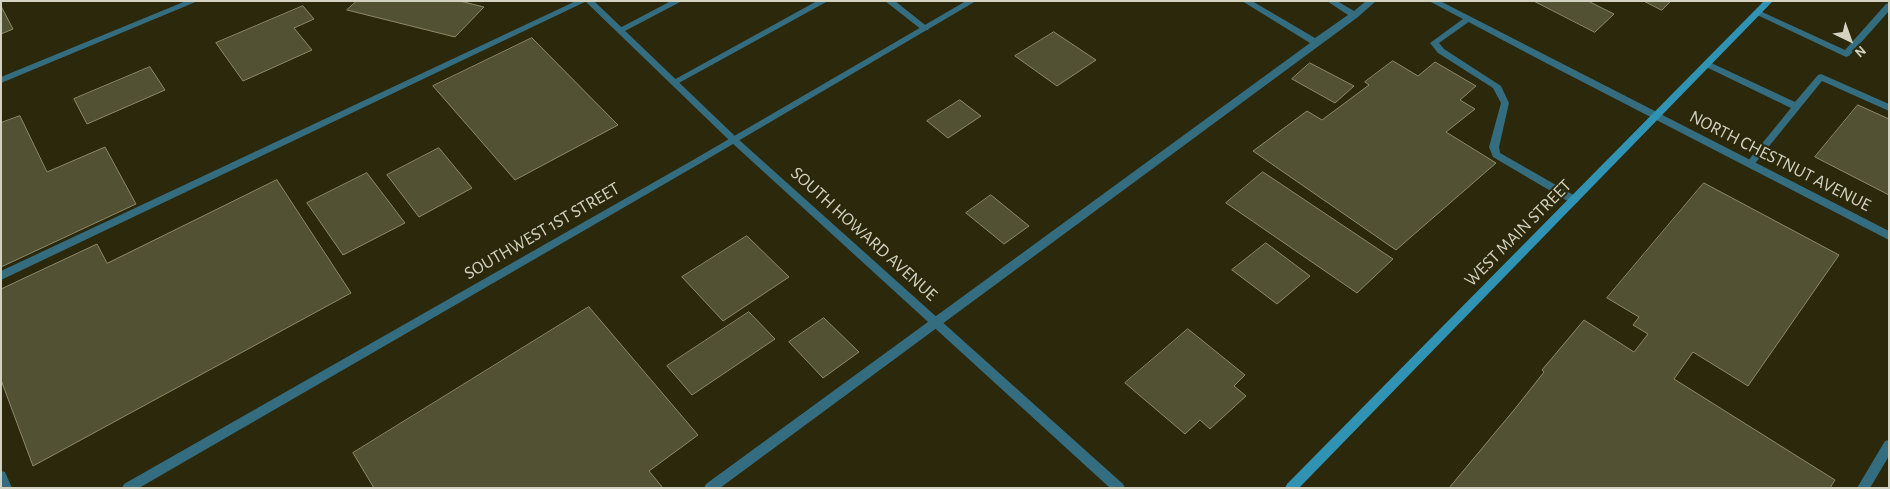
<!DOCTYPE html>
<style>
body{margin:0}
#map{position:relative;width:1890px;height:489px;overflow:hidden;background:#2b280b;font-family:"Alegreya Sans",sans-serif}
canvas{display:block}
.frame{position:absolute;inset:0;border:2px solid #d3d2c1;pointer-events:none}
.north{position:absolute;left:1825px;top:15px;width:50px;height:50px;-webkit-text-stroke:4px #2b280b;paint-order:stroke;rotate:138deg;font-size:14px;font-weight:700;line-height:20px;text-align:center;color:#d3d2c1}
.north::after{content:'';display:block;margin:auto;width:18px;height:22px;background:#d3d2c1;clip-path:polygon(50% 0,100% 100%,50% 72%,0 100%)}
</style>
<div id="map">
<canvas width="1890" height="489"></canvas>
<div class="frame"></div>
<div class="north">N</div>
</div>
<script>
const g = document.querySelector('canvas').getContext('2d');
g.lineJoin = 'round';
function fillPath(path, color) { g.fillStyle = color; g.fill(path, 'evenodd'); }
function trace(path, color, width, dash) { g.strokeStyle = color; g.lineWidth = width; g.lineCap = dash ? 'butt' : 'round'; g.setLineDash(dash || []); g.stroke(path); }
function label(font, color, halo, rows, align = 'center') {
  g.font = font + ' "Alegreya Sans",sans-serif'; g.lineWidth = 4; g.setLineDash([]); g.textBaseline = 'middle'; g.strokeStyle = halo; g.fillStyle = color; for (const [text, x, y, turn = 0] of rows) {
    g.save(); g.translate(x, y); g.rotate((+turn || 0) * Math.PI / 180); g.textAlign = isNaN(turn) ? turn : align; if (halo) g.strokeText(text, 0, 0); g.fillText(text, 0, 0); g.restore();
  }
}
const building = new Path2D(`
 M 357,1 L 460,1 L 484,7 L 455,37 L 347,10 Z
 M 1534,1 L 1588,1 L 1614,14 L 1595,32 Z
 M 1644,1 L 1671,1 L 1662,10 Z
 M 1,6 L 13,29 L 1,34 Z
 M 303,6 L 314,19 L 294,28 L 312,50 L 243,81 L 216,43 Z
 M 1054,32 L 1096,60 L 1057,86 L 1015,56 Z
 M 532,38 L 618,125 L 515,180 L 433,86 Z
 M 1393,61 L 1418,76 L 1435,62 L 1476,86 L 1460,100 L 1475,109 L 1446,132 L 1496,163 L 1396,250 L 1253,151 L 1307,111 L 1322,120 L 1369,85 L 1365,82 Z
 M 1310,63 L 1354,86 L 1335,103 L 1292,79 Z
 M 150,67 L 165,90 L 87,124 L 74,99 Z
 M 960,100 L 981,116 L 948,138 L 927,121 Z
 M 1858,105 L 1889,119 L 1889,195 L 1815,157 Z
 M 20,116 L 47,172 L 105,147 L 136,204 L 1,267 L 1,123 Z
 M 439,148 L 472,188 L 419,217 L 387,175 Z
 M 1263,172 L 1393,259 L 1357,293 L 1226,203 Z
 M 367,173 L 405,223 L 343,255 L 307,203 Z
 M 277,180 L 351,293 L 33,466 L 1,380 L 1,289 L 97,244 L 107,263 Z
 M 1704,183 L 1839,255 L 1748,386 L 1693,352 L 1674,379 L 1835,480 L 1830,488 L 1449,488 L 1514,410 L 1544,372 L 1542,370 L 1584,320 L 1634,352 L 1648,334 L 1633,325 L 1639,317 L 1607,298 Z
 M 991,195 L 1029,226 L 1004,244 L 966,213 Z
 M 747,236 L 789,277 L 723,321 L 682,277 Z
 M 1266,243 L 1310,276 L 1277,304 L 1232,270 Z
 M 589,307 L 698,435 L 649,471 L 663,488 L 374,488 L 353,453 Z
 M 749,312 L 775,339 L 692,395 L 667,366 Z
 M 824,318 L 859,352 L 823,378 L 789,342 Z
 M 1188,329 L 1245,375 L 1234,386 L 1246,396 L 1210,429 L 1200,420 L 1185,434 L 1125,383 Z`);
const service = new Path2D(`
 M 576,1 L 587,1 L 1,280 L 1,271 Z
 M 671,1 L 682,1 L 623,32 L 620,33 L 616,30 Z
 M 817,1 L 828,1 L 677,84 L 671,84 L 670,82 Z
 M 885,1 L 895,1 L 929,28 L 928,30 L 922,30 Z
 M 1242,1 L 1252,1 L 1315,38 L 1348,15 L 1327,1 L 1337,1 L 1354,11 L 1366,1 L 1376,1 L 1358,17 L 720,488 L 704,488 L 706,484 L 1310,43 Z
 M 1889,3 L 1889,11 L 1849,56 L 1846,57 L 1753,13 L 1754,11 L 1760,11 L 1845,50 L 1886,4 Z
 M 1467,16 L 1471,19 L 1470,21 L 1439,43 L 1444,49 L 1501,86 L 1509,103 L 1499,147 L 1500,153 L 1577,197 L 1579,200 L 1577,203 L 1571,203 L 1493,157 L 1489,147 L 1501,103 L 1493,88 L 1438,53 L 1430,43 Z
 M 1707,61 L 1795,102 L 1818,75 L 1821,74 L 1889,104 L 1889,111 L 1822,81 L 1753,166 L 1747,166 L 1745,164 L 1747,162 L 1791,108 L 1704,66 L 1703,64 L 1704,62 Z
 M 1889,440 L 1889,456 L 1870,488 L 1857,488 L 1885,441 Z
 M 1,471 L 5,472 L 12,488 L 1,488 Z`);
const minor = new Path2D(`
 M 186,1 L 198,1 L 1,83 L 1,77 Z
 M 966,1 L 976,1 L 699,164 L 139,488 L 122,488 L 124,484 L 693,160 Z
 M 1429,1 L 1440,1 L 1889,231 L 1889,240 L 1544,62 Z`);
const tertiary = new Path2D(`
 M 585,1 L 594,1 L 737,138 L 1123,484 L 1125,488 L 1110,488 L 731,142 Z`);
const secondary = new Path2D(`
 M 1764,1 L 1773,1 L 1299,488 L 1285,488 L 1287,484 Z`);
const streetNames = [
 ["NORTH CHESTNUT AVENUE",1780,161,27],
 ["SOUTHWEST 1ST STREET",542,231,-30],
 ["WEST MAIN STREET",1518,233,-45],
 ["SOUTH HOWARD AVENUE",864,234,42]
];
fillPath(building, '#535133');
trace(building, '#8d8a6a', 1);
fillPath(service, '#356d80');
fillPath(minor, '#356d80');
fillPath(tertiary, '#356d80');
fillPath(secondary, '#3193b3');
label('18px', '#d3d2c1', '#2b280b', streetNames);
</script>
